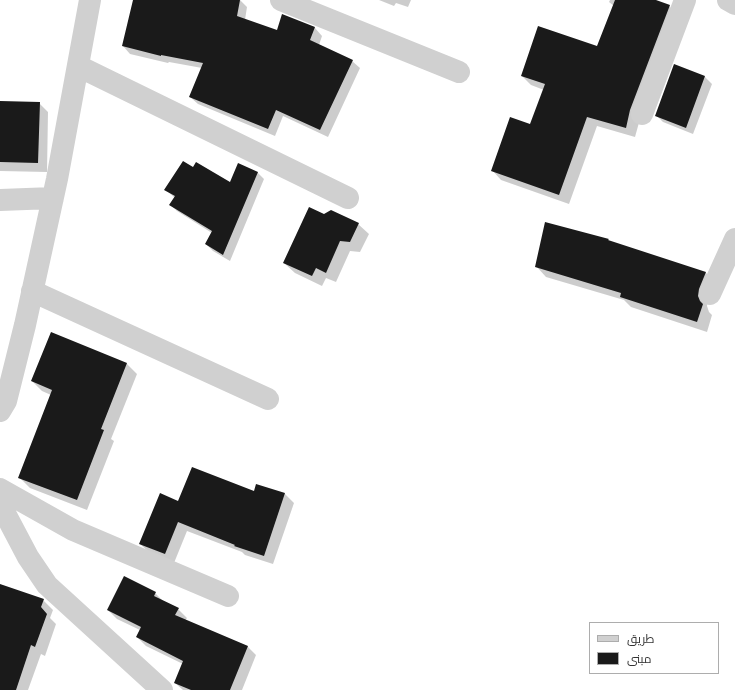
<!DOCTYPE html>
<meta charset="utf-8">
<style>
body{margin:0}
#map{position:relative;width:735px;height:690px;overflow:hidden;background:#fff;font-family:"Fira Sans Condensed",Cairo,sans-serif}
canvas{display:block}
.legend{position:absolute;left:589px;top:622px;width:130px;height:52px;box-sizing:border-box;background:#fff;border:1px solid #adadad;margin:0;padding:5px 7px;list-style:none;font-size:12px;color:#333}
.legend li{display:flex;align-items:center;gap:8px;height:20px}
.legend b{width:20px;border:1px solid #adadad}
</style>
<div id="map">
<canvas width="735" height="690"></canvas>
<ul class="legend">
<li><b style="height:5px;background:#d0d0d0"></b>طريق</li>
<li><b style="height:11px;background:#1a1a1a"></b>مبنى</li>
</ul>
</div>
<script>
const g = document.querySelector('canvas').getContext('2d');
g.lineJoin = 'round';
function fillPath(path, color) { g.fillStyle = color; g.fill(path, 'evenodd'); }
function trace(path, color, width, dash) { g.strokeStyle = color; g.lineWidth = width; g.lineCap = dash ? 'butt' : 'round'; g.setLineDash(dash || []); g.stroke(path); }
const shadow = new Path2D(`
 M 134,0 L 240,0 L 247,7 L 245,20 L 278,31 L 315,28 L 322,36 L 319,45 L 352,61 L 360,68 L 328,137 L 283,116 L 275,136 L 198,104 L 190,97 L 202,68 L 169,62 L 168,63 L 130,54 L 123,46 Z
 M 379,0 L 411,0 L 408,7 L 396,3 L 394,6 Z
 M 610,0 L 654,0 L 669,6 L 679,16 L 640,119 L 635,137 L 597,126 L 569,204 L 501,180 L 492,170 L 531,125 L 544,90 L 531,85 L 522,76 L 597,47 L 614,6 L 609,2 Z
 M 675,66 L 705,77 L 712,84 L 693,134 L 663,122 L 656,115 Z
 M 0,102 L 39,103 L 48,112 L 47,172 L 0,171 Z
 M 193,168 L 230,183 L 257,172 L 264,179 L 230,261 L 213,251 L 206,244 L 212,233 L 177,211 L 171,205 L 175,198 L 166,190 Z
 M 331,211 L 358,224 L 369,234 L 360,252 L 350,251 L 336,282 L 326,278 L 322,286 L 295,273 L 284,263 L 324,215 Z
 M 610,242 L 706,273 L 716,283 L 708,299 L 707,306 L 709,312 L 712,315 L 707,332 L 631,307 L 624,300 L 546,277 L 536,266 Z
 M 51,333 L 127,364 L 137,374 L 111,439 L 114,441 L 87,510 L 30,488 L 19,477 L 51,395 L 42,391 L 32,381 Z
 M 285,494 L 294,503 L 273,564 L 245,555 L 242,552 L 187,531 L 174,563 L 150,553 L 140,544 L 179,502 Z
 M 0,585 L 43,600 L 53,610 L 50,618 L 56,624 L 45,656 L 41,654 L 28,690 L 0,690 Z
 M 155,593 L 163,601 L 178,609 L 187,618 L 185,621 L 247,646 L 256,655 L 242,690 L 183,690 L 175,683 L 183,664 L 146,646 L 137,637 L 140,630 L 117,619 L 108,610 Z`);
const building = new Path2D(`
 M 133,0 L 240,0 L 237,16 L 277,30 L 282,14 L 315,27 L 310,40 L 353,60 L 320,130 L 276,110 L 268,129 L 189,97 L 203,63 L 161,55 L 161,56 L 122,46 Z
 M 615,0 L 656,0 L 670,5 L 630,110 L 626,128 L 587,117 L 559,195 L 491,171 L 510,117 L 530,124 L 545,84 L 521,76 L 538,26 L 597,46 Z
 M 674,64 L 705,76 L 686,128 L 655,116 Z
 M 0,101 L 40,102 L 38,163 L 0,162 Z
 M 183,161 L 193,167 L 196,162 L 230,182 L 238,163 L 258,172 L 223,255 L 205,244 L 212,231 L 169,205 L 175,196 L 164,190 Z
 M 309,207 L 324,214 L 331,210 L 359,223 L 350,242 L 340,241 L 326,273 L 316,268 L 312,276 L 283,263 Z
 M 545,222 L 609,239 L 608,240 L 706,272 L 699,289 L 698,296 L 700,301 L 703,304 L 697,322 L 620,297 L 621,293 L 535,267 Z
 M 51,332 L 127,363 L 101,429 L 104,430 L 77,500 L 18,478 L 52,390 L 31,381 Z
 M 192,467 L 254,491 L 256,484 L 285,493 L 264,556 L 234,546 L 235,545 L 178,522 L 165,554 L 139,544 L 160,493 L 178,501 Z
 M 124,576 L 156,592 L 154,596 L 179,608 L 175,615 L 248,646 L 230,690 L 191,690 L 174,683 L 183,661 L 136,637 L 141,627 L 107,610 Z
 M 0,584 L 44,599 L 41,607 L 47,614 L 35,647 L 31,645 L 16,690 L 0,690 Z`);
const minor = new Path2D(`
 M 281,0 L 459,72
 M 728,0 L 735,4
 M 78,66 L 348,198
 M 642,114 L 685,0
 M 0,200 L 53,198
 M 32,291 L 268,399
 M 710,294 L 735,239
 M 0,411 L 6,401 L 25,325 L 57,179 L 90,0
 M 0,489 L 73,530 L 228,596
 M 0,504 L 28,557 L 47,585 L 162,690`);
fillPath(shadow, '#0003');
fillPath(building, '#1a1a1a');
trace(minor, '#d0d0d0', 22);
</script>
